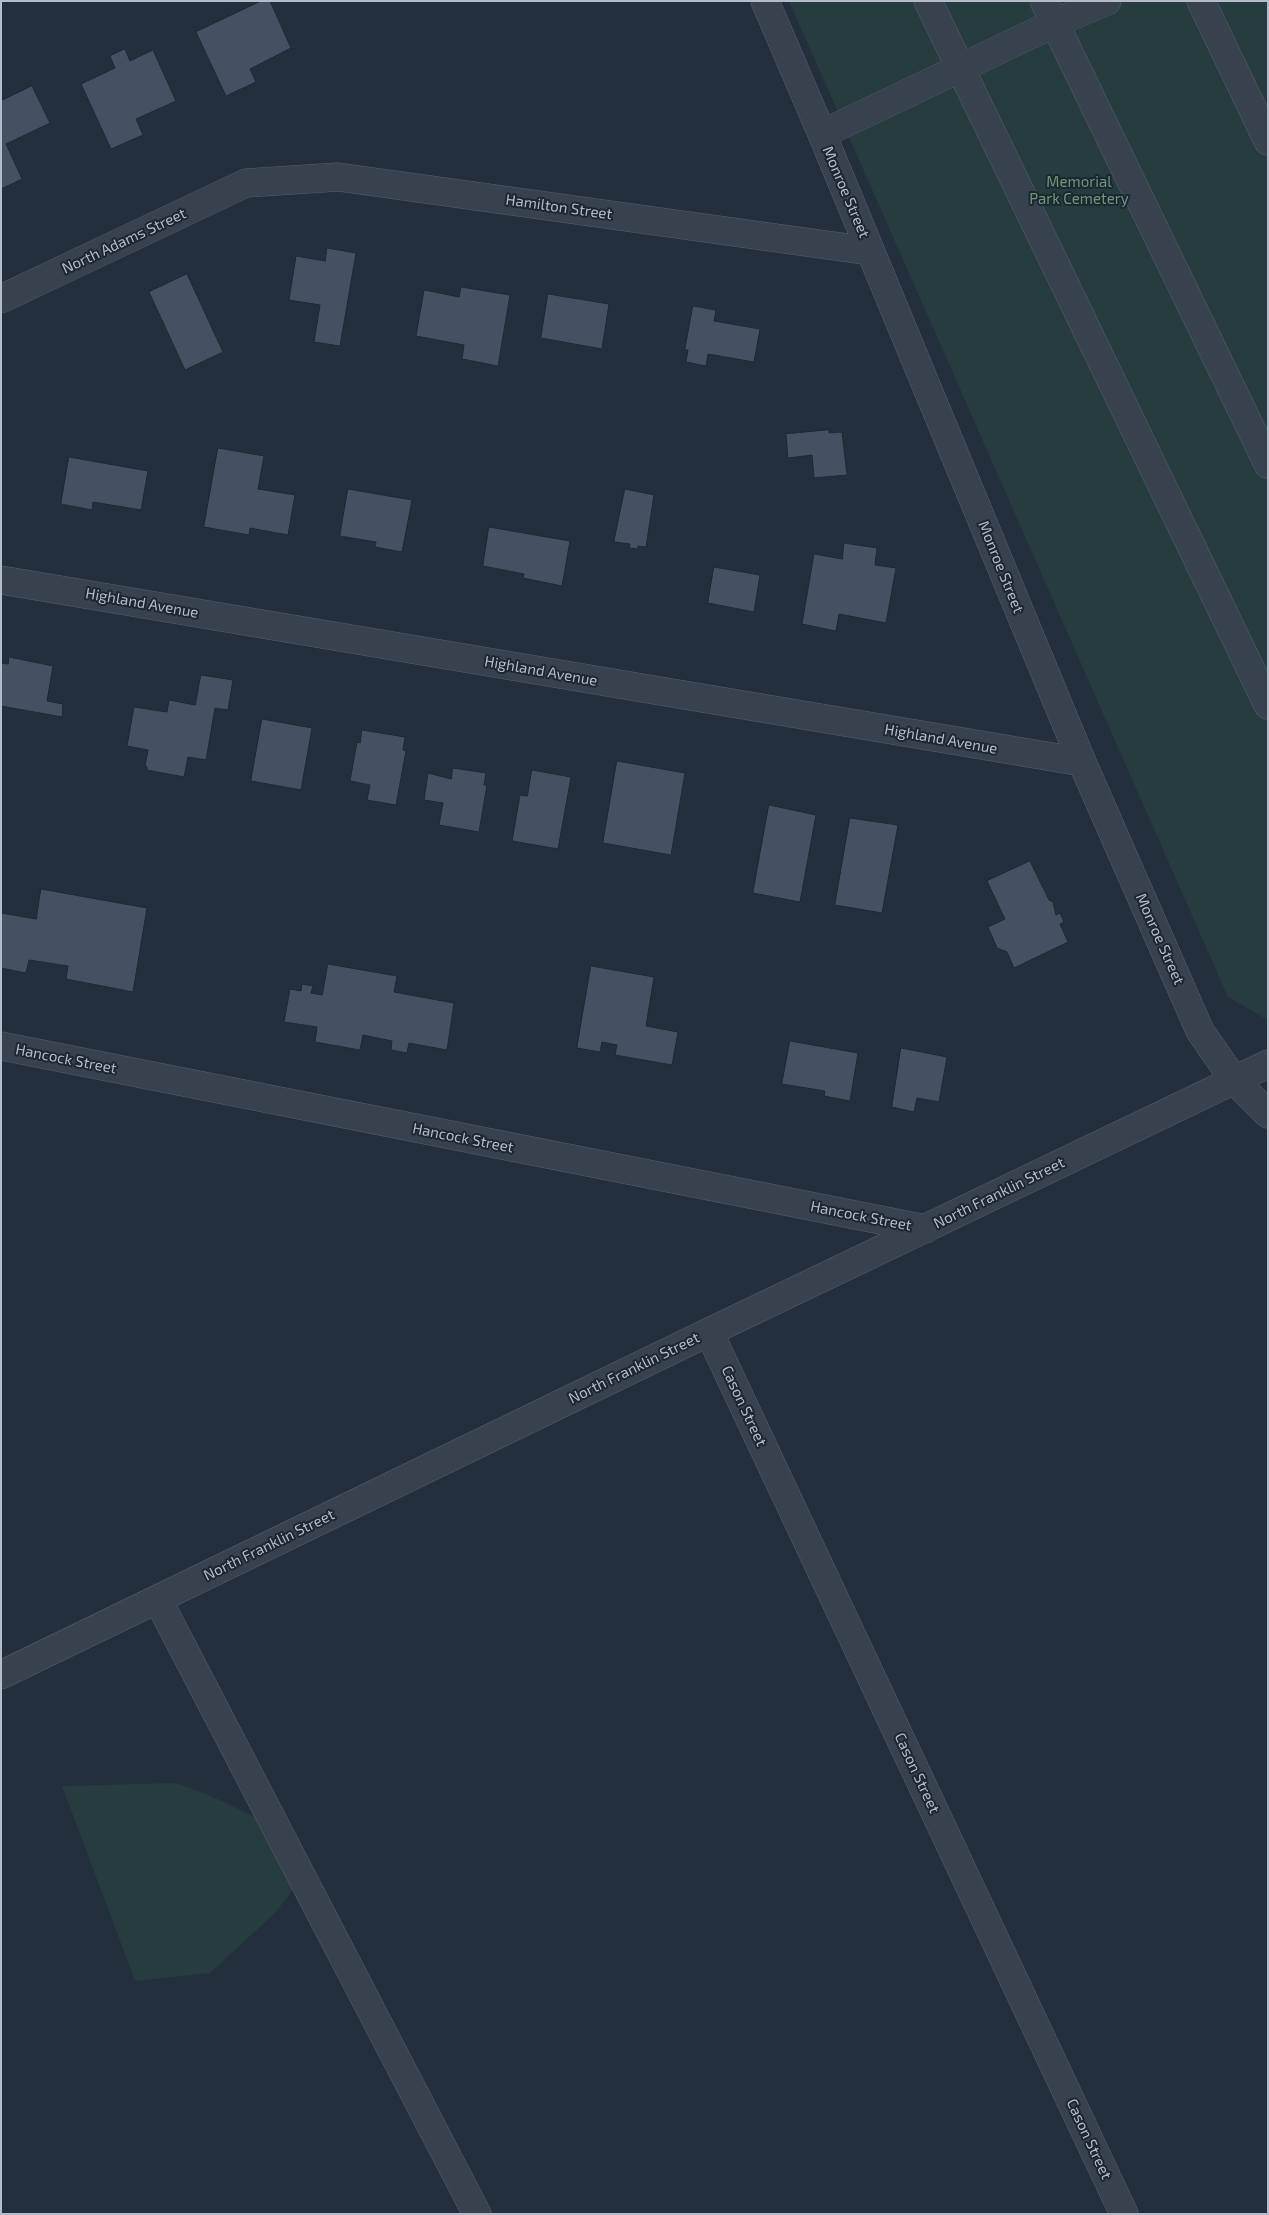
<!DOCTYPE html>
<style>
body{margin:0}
#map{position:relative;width:1269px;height:2215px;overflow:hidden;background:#242f3e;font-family:"Exo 2",sans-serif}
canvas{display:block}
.frame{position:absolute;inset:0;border:2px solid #b4bcc9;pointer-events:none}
</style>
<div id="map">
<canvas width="1269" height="2215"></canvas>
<div class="frame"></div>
</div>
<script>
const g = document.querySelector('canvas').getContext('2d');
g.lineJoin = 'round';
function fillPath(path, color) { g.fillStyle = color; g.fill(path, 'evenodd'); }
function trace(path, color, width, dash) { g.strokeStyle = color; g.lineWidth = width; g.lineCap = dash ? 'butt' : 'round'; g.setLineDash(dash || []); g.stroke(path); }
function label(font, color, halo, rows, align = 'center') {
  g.font = font + ' "Exo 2",sans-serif'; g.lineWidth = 4; g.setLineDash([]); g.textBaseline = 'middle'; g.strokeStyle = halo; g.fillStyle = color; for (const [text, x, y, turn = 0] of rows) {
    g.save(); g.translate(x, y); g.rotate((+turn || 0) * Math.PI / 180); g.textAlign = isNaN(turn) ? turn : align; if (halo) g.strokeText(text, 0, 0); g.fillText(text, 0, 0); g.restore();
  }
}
const green = new Path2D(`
 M 789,1 L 1268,1 L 1268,1018 L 1266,1019 L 1228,997 Z
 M 176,1783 L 211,1796 L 272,1825 L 311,1865 L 276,1912 L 210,1973 L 135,1981 L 62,1786 Z`);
const building = new Path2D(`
 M 261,1 L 270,1 L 291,48 L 250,69 L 256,82 L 226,96 L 196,32 Z
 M 125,49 L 130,61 L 153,50 L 176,101 L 136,119 L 143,135 L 111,149 L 81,84 L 115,68 L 110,56 Z
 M 32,86 L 50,123 L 6,144 L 22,179 L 1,189 L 1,101 Z
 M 327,248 L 356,253 L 340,346 L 314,342 L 320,305 L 289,300 L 296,256 L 325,261 Z
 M 187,274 L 223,352 L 185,370 L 149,292 Z
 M 461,287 L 510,295 L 498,366 L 462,359 L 464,345 L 416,336 L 424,290 L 459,297 Z
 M 548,294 L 609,304 L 602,349 L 541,338 Z
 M 693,306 L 716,310 L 714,321 L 760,329 L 754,362 L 708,354 L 706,366 L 686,362 L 688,350 L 685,350 Z
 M 829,430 L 829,433 L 842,432 L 847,475 L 814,478 L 812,455 L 788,458 L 786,434 Z
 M 218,448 L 264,456 L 258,489 L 295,495 L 288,535 L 250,528 L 249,535 L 204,527 Z
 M 69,457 L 148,471 L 141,510 L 93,502 L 92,510 L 61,504 Z
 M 348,489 L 412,500 L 402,552 L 375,547 L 376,542 L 340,536 Z
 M 625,489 L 654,495 L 646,547 L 638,546 L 638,549 L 629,548 L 630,544 L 614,542 Z
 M 489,527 L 570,541 L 562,586 L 523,578 L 524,574 L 483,566 Z
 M 844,543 L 877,548 L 875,565 L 896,568 L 886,623 L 839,614 L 836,631 L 802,624 L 814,554 L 842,559 Z
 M 714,567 L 760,575 L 754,612 L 708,603 Z
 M 9,657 L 53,666 L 47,701 L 63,704 L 62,717 L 1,706 L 1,663 L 8,664 Z
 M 201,675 L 233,680 L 228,710 L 215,708 L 206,760 L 188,757 L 184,777 L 147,770 L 147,767 L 145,766 L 148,750 L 127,746 L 134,707 L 167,712 L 169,700 L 195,705 Z
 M 262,719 L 312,728 L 301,790 L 251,781 Z
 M 362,730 L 405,737 L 403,750 L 406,751 L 396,805 L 367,800 L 370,785 L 350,781 L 357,742 L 360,743 Z
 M 617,761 L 685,773 L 671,855 L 603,843 Z
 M 453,768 L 486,773 L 484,785 L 487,785 L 479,832 L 439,825 L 443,803 L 424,800 L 428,773 L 451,779 Z
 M 532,770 L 571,777 L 558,849 L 512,841 L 520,795 L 527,796 Z
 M 769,805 L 816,815 L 800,902 L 753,893 Z
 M 850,818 L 898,825 L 882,913 L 835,905 Z
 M 1030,861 L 1049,900 L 1053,902 L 1056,915 L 1060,913 L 1064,922 L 1060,924 L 1068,942 L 1014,968 L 1007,952 L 997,948 L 988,927 L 1005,919 L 987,881 Z
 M 41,889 L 147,908 L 133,992 L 66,979 L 68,966 L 29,960 L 26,973 L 1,968 L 1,913 L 36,919 Z
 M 328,964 L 397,976 L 394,992 L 454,1003 L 447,1050 L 409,1043 L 407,1053 L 391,1050 L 392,1041 L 363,1035 L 360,1050 L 315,1042 L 317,1027 L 284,1022 L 290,989 L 301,991 L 302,984 L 313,986 L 311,993 L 322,995 Z
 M 591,966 L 654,977 L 646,1026 L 678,1032 L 672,1065 L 615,1055 L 617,1045 L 602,1042 L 600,1052 L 577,1048 Z
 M 790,1041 L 858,1053 L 850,1101 L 824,1096 L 825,1091 L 782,1084 Z
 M 901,1048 L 947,1057 L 939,1102 L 917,1098 L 914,1112 L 892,1107 Z`);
const minor = new Path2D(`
 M 765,1 L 822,134 L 1082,762 L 1200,1031 L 1234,1080 L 1268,1114
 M 928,1 L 1268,705
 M 1044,1 L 1268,464
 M 1201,1 L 1268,141
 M 822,134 L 1055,23 L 1107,1
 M 1,299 L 246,183 L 338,177 L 870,251
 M 1,580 L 1082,762
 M 1,1046 L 926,1229
 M 709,1332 L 1124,2214
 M 158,1600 L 477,2214
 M 1,1675 L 709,1332 L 1268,1064`);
const parkNames = [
 ["Memorial",1079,182],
 ["Park Cemetery",1079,199]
];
const streetNames = [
 ["Monroe Street",846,192,67],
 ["Hamilton Street",559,207,8],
 ["North Adams Street",124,241,-25],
 ["Monroe Street",1001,567,68],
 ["Highland Avenue",142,603,10],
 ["Highland Avenue",541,671,10],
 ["Highland Avenue",941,739,10],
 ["Monroe Street",1160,939,66],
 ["Hancock Street",66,1059,11],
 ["Hancock Street",463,1138,11],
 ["North Franklin Street",999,1193,-26],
 ["Hancock Street",861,1216,11],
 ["North Franklin Street",634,1368,-26],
 ["Cason Street",744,1406,65],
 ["North Franklin Street",269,1545,-26],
 ["Cason Street",917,1773,65],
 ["Cason Street",1089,2139,65]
];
fillPath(green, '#263c3f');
fillPath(building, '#455162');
trace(building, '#1f2835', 1);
trace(minor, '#565f6c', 29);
trace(minor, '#38414e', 28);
label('15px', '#6b9a76', '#1d2633', parkNames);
label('15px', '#b4bcc9', '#1d2633', streetNames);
</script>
